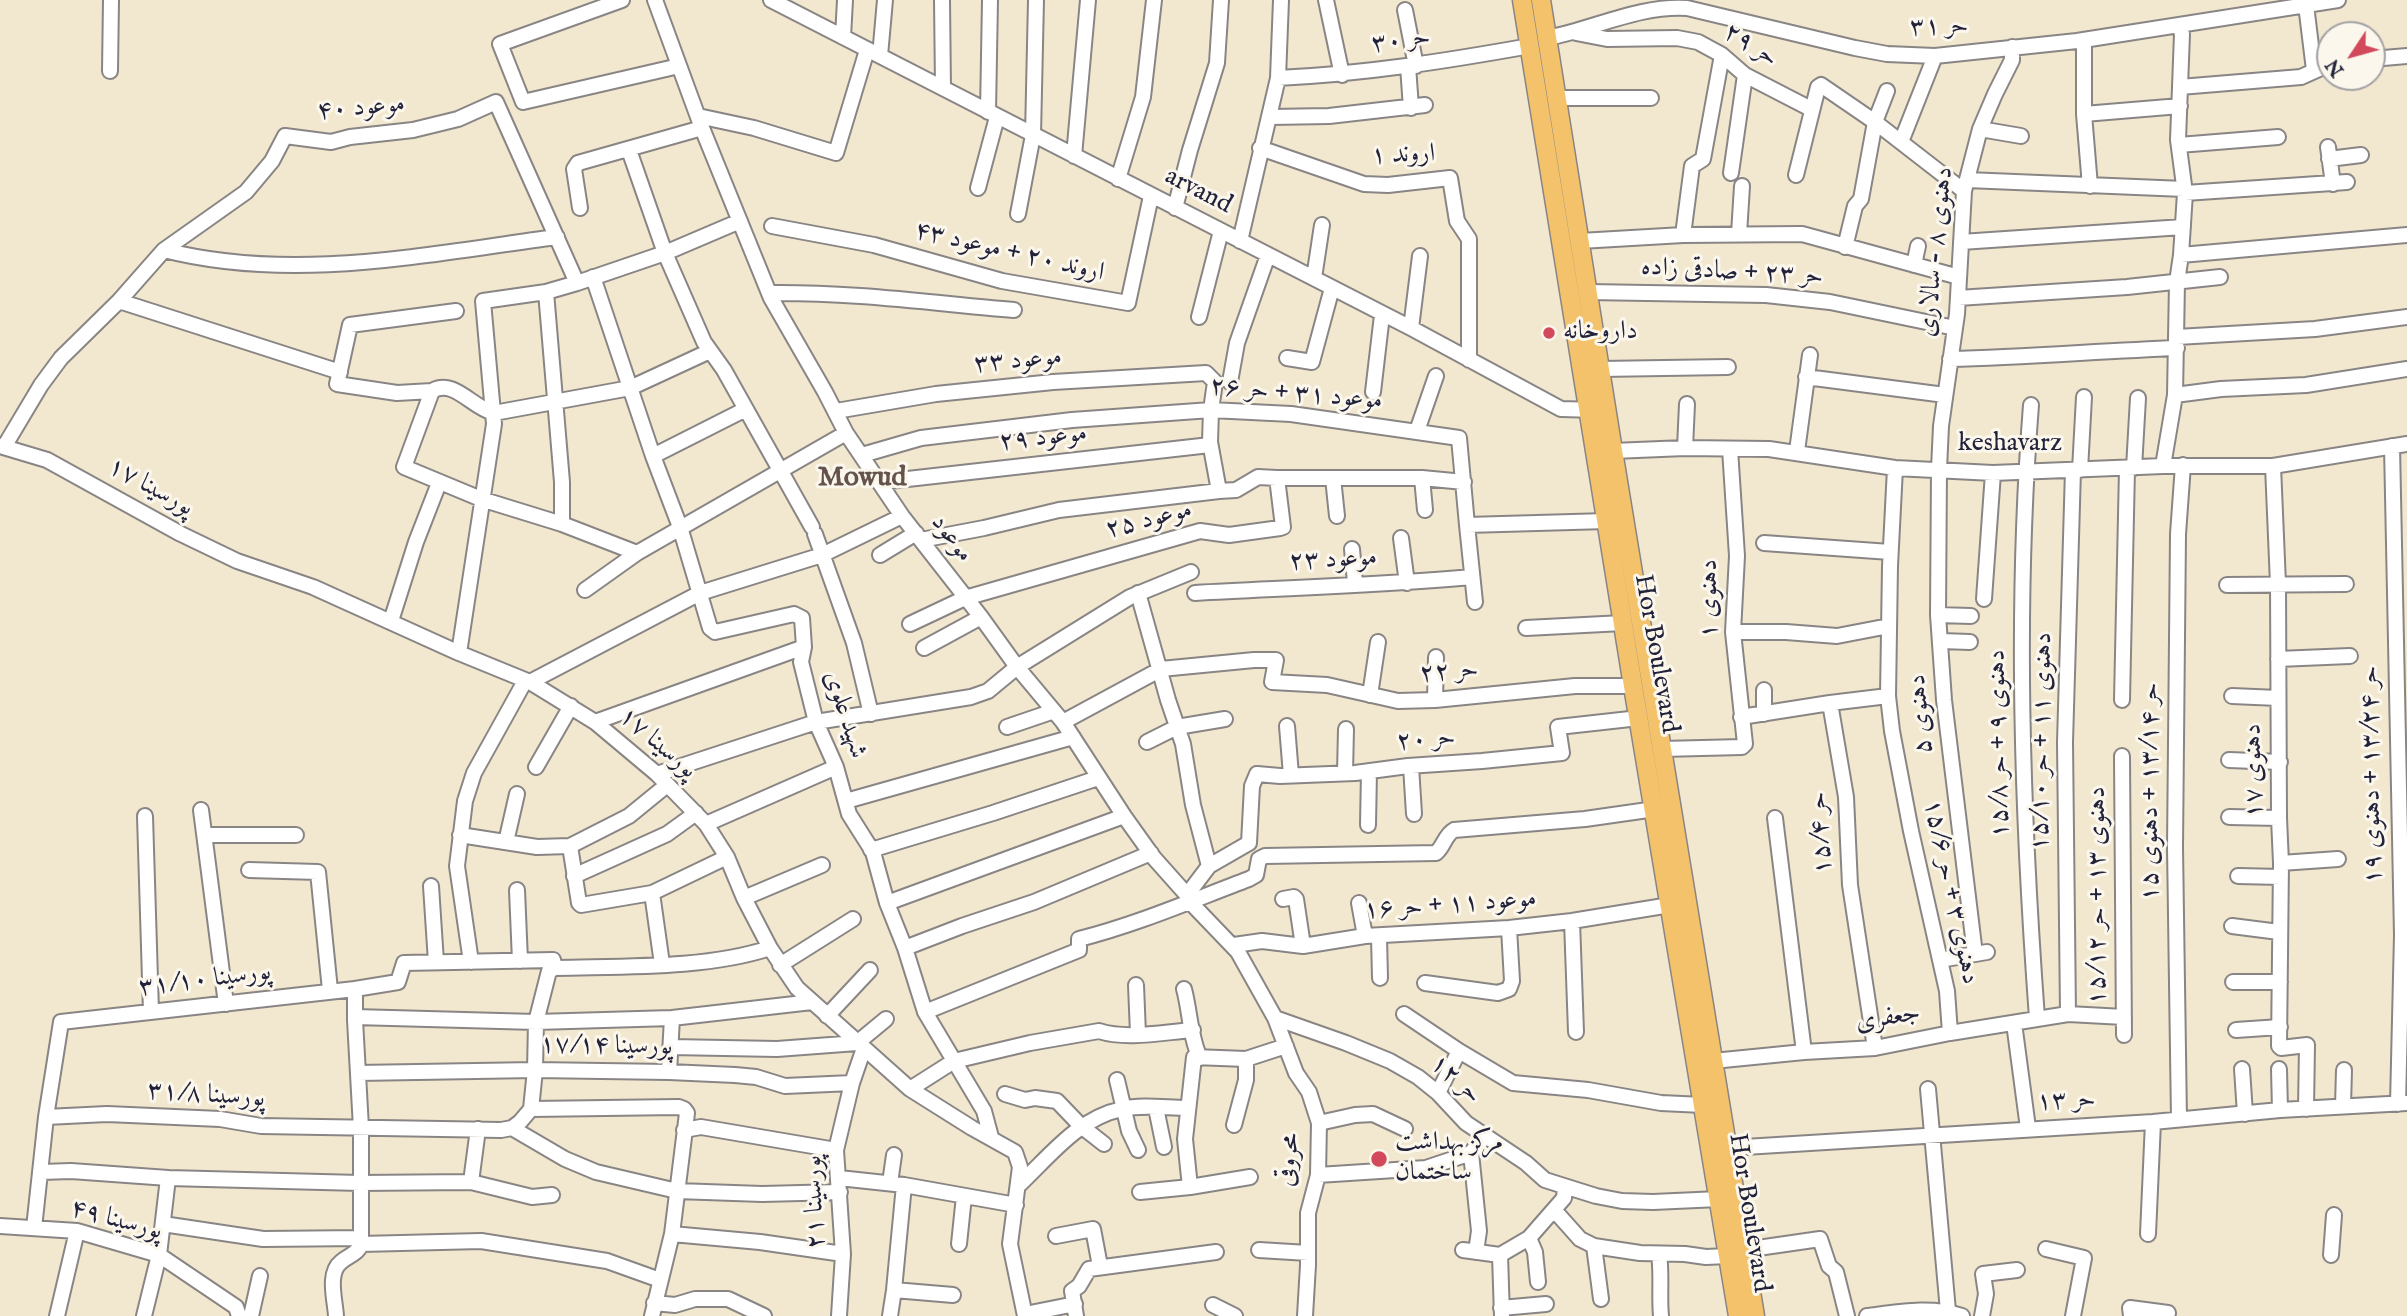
<!DOCTYPE html>
<meta charset="utf-8">
<style>
body{margin:0}
#map{position:relative;width:2407px;height:1316px;overflow:hidden;background:#f2e8cf;font-family:"IM FELL English",serif}
canvas{display:block}
.north{position:absolute;left:2316px;top:21px;width:70px;height:70px;box-sizing:border-box;background:#fbf7ec;border:2px solid #a4a2a5;border-radius:50%;rotate:234deg;font-size:19px;font-weight:700;line-height:28px;text-align:center;color:#22223b}
.north::after{content:'';display:block;margin:auto;width:24px;height:32px;background:#d1495b;clip-path:polygon(50% 0,100% 100%,50% 72%,0 100%)}
</style>
<div id="map">
<canvas width="2407" height="1316"></canvas>
<div class="north">N</div>
</div>
<script>
const g = document.querySelector('canvas').getContext('2d');
g.lineJoin = 'round';
function trace(path, color, width, dash) { g.strokeStyle = color; g.lineWidth = width; g.lineCap = dash ? 'butt' : 'round'; g.setLineDash(dash || []); g.stroke(path); }
function label(font, color, halo, rows, align = 'center') {
  g.font = font + ' "IM FELL English",Amiri,serif'; g.lineWidth = 6; g.setLineDash([]); g.textBaseline = 'middle'; g.strokeStyle = halo; g.fillStyle = color; for (const [text, x, y, turn = 0] of rows) {
    g.save(); g.translate(x, y); g.rotate((+turn || 0) * Math.PI / 180); g.textAlign = isNaN(turn) ? turn : align; if (halo) g.strokeText(text, 0, 0); g.fillText(text, 0, 0); g.restore();
  }
}
const minor = new Path2D(`
 M 622,0 L 500,44 L 523,102 L 679,66
 M 655,0 L 702,128 L 771,298 L 825,392 L 846,433 L 902,516 L 981,617 L 1017,667 L 1063,722 L 1124,816 L 1154,858 L 1187,895 L 1191,903 L 1238,952 L 1275,1018 L 1296,1073 L 1309,1092 L 1319,1123 L 1318,1175 L 1308,1213 L 1308,1265 L 1305,1316
 M 771,0 L 1411,328 L 1561,409 L 1597,410
 M 942,0 L 943,88
 M 1326,0 L 1342,75
 M 2306,5 L 2314,70
 M 1405,10 L 1416,66
 M 1576,33 L 1607,39 L 1677,38 L 1698,42 L 1722,55 L 1745,75 L 1811,109
 M 843,37 L 845,0
 M 1547,38 C 1594,29 1639,5 1687,8 L 1855,48 L 1887,54 L 1935,56 L 2077,41 L 2338,0
 M 2084,40 L 2084,114 L 2090,186
 M 880,56 L 885,0
 M 2372,59 L 2407,56
 M 1408,66 L 1411,108
 M 110,71 L 111,0
 M 1278,78 C 1363,74 1446,61 1530,46
 M 2180,87 L 2301,77 L 2330,64
 M 1557,98 L 1651,98
 M 988,112 L 990,0
 M 2084,114 L 2180,106
 M 698,116 L 754,128 L 836,153 L 867,50
 M 1271,117 L 1329,116 L 1425,105
 M 1980,129 L 2021,136
 M 1901,142 L 1935,56
 M 2179,145 L 2278,137
 M 2328,147 L 2333,184
 M 1260,148 L 1364,184 L 1388,185 L 1450,178 L 1457,221 L 1469,239 L 1469,360
 M 629,150 L 665,253 L 704,342 L 724,370 L 812,527
 M 1074,156 L 1088,0
 M 2329,159 L 2361,155
 M 1731,173 L 1745,75
 M 1796,175 L 1818,87 L 1821,85 L 1875,122 L 1964,191
 M 1118,179 L 1143,97 L 1154,0
 M 1967,180 L 2184,189
 M 978,188 L 997,117
 M 2185,193 L 2347,182
 M 580,208 L 574,169 L 578,163 L 702,128
 M 1175,208 L 1190,150 L 1217,63 L 1221,0
 M 1018,214 L 1033,135 L 1036,0
 M 772,226 L 874,245 L 1002,281 L 1128,303 L 1151,196
 M 1739,234 L 1742,186
 M 1683,235 L 1692,166 L 1703,159 L 1722,55
 M 1240,241 L 1278,78 L 1281,0
 M 1580,241 L 1683,235 L 1802,234 L 1959,277
 M 1961,242 L 2183,227
 M 1845,247 L 1855,206 L 1861,199 L 1875,122 L 1887,91
 M 164,250 C 294,283 426,254 557,237
 M 2181,255 L 2407,235
 M 1914,265 L 1918,246
 M 593,277 L 653,456 L 680,527 L 710,628 L 715,632 L 794,614 L 802,618 L 804,647 L 801,662 L 816,722 L 836,767 L 849,814 L 873,852 L 887,903 L 905,948 L 925,1012 L 984,1111 L 991,1137
 M 1314,278 L 1322,225
 M 546,292 L 562,482 L 562,524
 M 1588,292 L 1766,295 L 1830,302 L 1955,328
 M 769,293 C 851,292 932,303 1014,310
 M 1958,298 L 2127,287 L 2220,277
 M 119,301 L 340,372
 M 456,311 L 350,325 L 337,384 L 397,393 L 432,391 L 404,467 L 481,499 L 562,524 L 637,553 L 846,433
 M 1199,317 L 1221,231
 M 1411,328 L 1420,256
 M 2177,337 L 2315,329 L 2407,317
 M 1287,358 L 1312,362 L 1332,288
 M 1950,359 C 2026,357 2101,351 2177,348
 M 1600,369 L 1728,367
 M 1806,377 L 1945,395
 M 1230,382 L 1237,343 L 1268,255
 M 432,391 C 454,378 472,408 494,413 L 630,388 L 710,351
 M 1373,392 L 1382,315
 M 2175,395 L 2221,389 L 2306,385 L 2407,369
 M 2031,405 C 2015,609 2022,814 2037,1018
 M 836,411 L 936,394 L 1053,382 L 1206,373 L 1215,382 L 1211,410 L 1210,442 L 1219,491 L 1236,490 L 1258,477 L 1277,478 L 1283,527 L 1280,528 L 1229,535 L 1200,531 L 965,598 L 910,624
 M 1417,431 L 1436,376
 M 0,446 L 47,460 L 181,534 L 237,561 L 313,587 L 459,653 L 530,682 L 595,722 L 657,774 L 706,824 L 727,857 L 744,898 L 770,948 L 797,988 L 910,1089 L 972,1128 L 1015,1152 L 1020,1167 L 1010,1244 L 1025,1316
 M 2392,446 L 2402,935 L 2398,1104
 M 4,447 L 41,385 L 61,358 L 119,301 L 164,250 L 246,192 L 272,161 L 285,136 L 331,142 L 350,137 L 413,130 L 458,119 L 496,102 L 577,283
 M 1685,448 L 1687,404
 M 1613,451 L 1685,448 L 1769,449 L 1895,468 L 1993,473 L 2163,466 L 2273,466 L 2407,444
 M 1797,451 L 1810,355
 M 862,455 L 921,438 L 1072,420 L 1211,410 L 1291,414 L 1459,438 L 1467,525 L 1607,521
 M 653,456 L 746,409
 M 2163,466 L 2175,395 L 2177,282 L 2181,255 L 2185,193 L 2178,140 L 2182,34 L 2179,25
 M 2273,466 L 2278,584 L 2279,818 L 2281,863 L 2279,1046 L 2281,1048 L 2307,1045 L 2306,1109
 M 1895,468 L 1890,566 L 1888,696 L 1892,731 L 1911,831 L 1947,991 L 1950,1033
 M 2134,468 L 2138,398
 M 2080,470 L 2084,397
 M 1277,478 L 1422,478 L 1464,482
 M 1333,478 L 1337,516
 M 1422,478 L 1425,510
 M 881,482 L 1210,445
 M 1467,525 L 1475,602
 M 815,534 L 854,643 L 871,714
 M 1401,538 L 1407,583
 M 921,540 L 984,528 L 1059,510 L 1219,491
 M 1764,543 L 1890,552
 M 1352,549 L 1355,583
 M 880,555 L 916,533
 M 2227,585 L 2346,584
 M 585,590 L 637,553
 M 1138,593 L 1168,700 L 1183,744 L 1193,805 L 1209,866
 M 1195,593 C 1288,588 1380,585 1472,577
 M 1984,599 L 1993,473
 M 1938,615 L 1971,616
 M 391,621 L 416,542 L 439,483
 M 1526,628 L 1623,623
 M 1733,632 L 1786,632 L 1837,636 L 1889,626
 M 1941,641 L 1970,642
 M 924,648 L 981,617
 M 459,653 L 494,424 L 483,301 L 546,292 L 577,283 L 665,253 L 740,221
 M 2278,659 L 2350,656
 M 530,682 L 700,593 L 822,555 L 902,516
 M 1370,695 L 1378,642
 M 2232,696 L 2278,698
 M 1435,700 L 1436,657
 M 2122,700 L 2127,469
 M 1830,703 L 1888,696
 M 1764,714 L 1764,690
 M 1741,717 L 1830,703 L 1846,797 L 1850,885 L 1875,1048
 M 595,722 L 804,647
 M 1063,722 L 1161,669 L 1254,660 L 1276,660 L 1272,682 L 1327,685 L 1398,701 L 1435,700 L 1575,686 L 1633,686
 M 1287,726 L 1291,775
 M 1007,727 L 1054,711
 M 1147,742 L 1177,727 L 1225,719
 M 1662,749 L 1742,747 L 1745,744 L 1733,632 L 1737,556 L 1730,449
 M 2122,756 L 2124,1035
 M 2229,760 L 2280,762
 M 1411,766 L 1414,814
 M 536,767 L 571,706
 M 1345,773 L 1346,729
 M 657,774 L 816,722 L 971,697 L 988,691 L 1017,667 L 1130,597 L 1191,572
 M 846,801 L 1073,737
 M 201,810 L 226,1004
 M 145,816 L 151,1012
 M 2229,817 L 2279,818
 M 1775,818 L 1804,1052
 M 706,824 L 836,767
 M 1368,825 L 1369,771
 M 205,835 L 296,835
 M 460,835 L 537,847 L 570,846 L 629,816 L 667,785
 M 506,842 L 517,794
 M 570,846 L 579,903 L 581,905 L 652,893 L 727,857
 M 871,850 L 993,813 L 1098,778
 M 2281,863 L 2338,859
 M 249,870 L 318,872 L 330,990
 M 574,876 L 667,834 L 696,813
 M 2238,876 L 2281,877
 M 431,886 L 436,962
 M 517,890 L 520,961
 M 652,893 L 662,964
 M 1187,895 L 1209,866 L 1249,843 L 1252,786 L 1257,774 L 1280,776 L 1355,773 L 1408,766 L 1482,761 L 1562,753 L 1558,727 L 1639,718
 M 744,898 L 822,865
 M 1283,899 L 1294,897 L 1296,899 L 1303,946
 M 887,903 L 1124,816
 M 1359,903 L 1365,936
 M 1572,921 L 1576,1032
 M 2232,926 L 2279,932
 M 1379,937 L 1380,978
 M 1234,945 L 1262,941 L 1303,946 L 1365,936 L 1509,928 L 1572,921 L 1670,905
 M 905,948 L 962,926 L 1034,902 L 1151,853
 M 1975,954 L 1944,700 L 1938,615 L 1939,469 L 1941,426 L 1957,314 L 1964,191 L 1980,129 L 1995,94 L 2012,60 L 2012,47
 M 1940,960 L 1987,952
 M 471,962 L 457,866 L 465,801 L 474,773 L 525,681
 M 780,965 L 853,919
 M 555,968 C 623,966 706,969 770,948
 M 2233,982 L 2280,982
 M 1425,983 L 1498,993 L 1509,989 L 1512,981 L 1509,928
 M 1136,985 L 1138,1034
 M 1184,989 C 1190,1011 1190,1037 1200,1058
 M 925,1012 L 1079,950 L 1079,939 C 1138,924 1193,900 1249,879 L 1256,875 L 1259,859 L 1265,856 L 1436,853 C 1444,846 1445,835 1454,830 L 1585,819 L 1655,809
 M 1404,1014 L 1459,1051 L 1513,1083 L 1588,1090 L 1661,1103 L 1703,1105
 M 2068,1014 L 2065,742 L 2073,470
 M 827,1016 L 870,970
 M 355,1017 L 536,1022 L 672,1018 L 812,1002
 M 1275,1018 L 1346,1043 L 1390,1061 L 1418,1077 L 1438,1093 L 1466,1123 L 1526,1163 L 1545,1180 L 1596,1196 L 1622,1201 L 1653,1202 L 1719,1199
 M 2014,1023 L 2028,1128
 M 2236,1030 L 2280,1027
 M 671,1047 L 777,1049 L 857,1043 L 886,1019
 M 1713,1061 L 1804,1052 L 1875,1048 L 1950,1033 L 2068,1014 L 2124,1017
 M 2242,1069 L 2245,1114
 M 2279,1069 L 2280,1110
 M 669,1072 L 672,1018
 M 358,1073 L 535,1070 L 669,1072 L 735,1075 L 756,1077 L 785,1086 L 852,1083
 M 1117,1080 L 1129,1131 L 1138,1150
 M 910,1089 L 954,1061 L 1030,1043 L 1099,1031 C 1127,1040 1164,1032 1193,1030
 M 1928,1089 L 1948,1311
 M 1438,1093 L 1459,1051
 M 1005,1094 L 1025,1100 L 1035,1098 L 1057,1101 L 1081,1126 L 1104,1144
 M 2343,1106 L 2344,1070
 M 1156,1108 L 1164,1147
 M 531,1109 L 679,1107 L 684,1109 L 687,1113 L 672,1234 L 652,1316
 M 46,1117 L 107,1114 L 220,1119 L 261,1126 L 501,1130 L 512,1128 L 520,1122 L 531,1109 L 535,1070 L 536,1022 L 549,971 L 555,968
 M 2179,1119 L 2175,847 L 2178,534 L 2183,465
 M 1319,1123 L 1355,1115 L 1373,1114 L 1405,1129
 M 1234,1125 L 1246,1080 L 1246,1059
 M 512,1128 L 565,1159 L 596,1172 L 677,1191 L 762,1194 L 840,1192
 M 684,1130 L 701,1127 L 836,1150
 M 1728,1148 L 2153,1122 L 2280,1110 L 2407,1103
 M 1471,1153 L 1479,1231 L 1476,1252
 M 41,1172 L 71,1171 L 168,1178 L 360,1183 L 471,1182 L 532,1197 L 552,1195
 M 1318,1175 L 1426,1168 L 1471,1153 L 1484,1137
 M 839,1178 L 904,1185 L 1016,1205
 M 471,1182 L 478,1129
 M 890,1183 L 894,1155
 M 1018,1186 C 1049,1157 1078,1118 1122,1109 C 1142,1104 1167,1108 1187,1108
 M 1190,1187 L 1185,1139 L 1194,1057 L 1246,1059 L 1286,1046
 M 1140,1192 L 1190,1187 L 1250,1177
 M 1555,1211 L 1580,1239 L 1594,1246 L 1640,1253 L 1685,1254 L 1706,1257 L 1728,1256
 M 163,1224 L 263,1239 L 361,1238
 M 0,1226 L 77,1231 L 159,1255 L 236,1307 L 239,1316
 M 34,1228 L 46,1117 L 61,1022 L 355,989
 M 672,1234 L 760,1242 L 843,1254
 M 2148,1234 L 2153,1122
 M 1056,1236 L 1093,1229 L 1100,1266
 M 1529,1238 L 1535,1252 L 1538,1282
 M 361,1244 L 481,1241 L 607,1261 L 660,1280
 M 959,1244 L 964,1196
 M 1594,1246 L 1601,1299
 M 2046,1249 L 2084,1258 L 2073,1316
 M 1259,1250 L 1308,1253
 M 1463,1250 L 1500,1255 L 1529,1238 L 1564,1198 L 1565,1187
 M 1744,1250 L 1820,1239 L 1829,1266 L 1836,1272 L 1847,1316
 M 1659,1254 C 1662,1275 1659,1295 1661,1316
 M 1500,1255 L 1502,1316
 M 2331,1255 L 2334,1215
 M 894,1290 L 953,1295
 M 654,1303 L 675,1305 L 695,1299 L 728,1299 L 764,1316
 M 1213,1305 L 1235,1316
 M 1501,1308 L 1546,1304
 M 1025,1314 L 1075,1304
 M 57,1316 L 77,1231
 M 144,1316 L 159,1255 L 168,1178
 M 251,1316 L 260,1276
 M 336,1316 C 335,1300 327,1273 341,1262 C 349,1255 358,1254 361,1244 L 361,1128 L 355,1020 L 355,989 L 398,982 L 404,963 L 553,960 L 555,968
 M 839,1316 L 843,1254 L 836,1150 L 852,1083 L 864,1048
 M 890,1316 L 894,1290 L 904,1185
 M 1076,1316 L 1072,1291 L 1079,1286 L 1089,1269 L 1216,1252
 M 1867,1316 C 1899,1312 1931,1306 1962,1316
 M 1982,1316 L 1986,1294 L 1983,1274 L 2017,1270
 M 2131,1316 L 2130,1308 L 2168,1313`);
const major = new Path2D(`
 M 1522,0 L 1633,686 L 1738,1316
 M 1541,0 L 1613,451 L 1755,1316`);
const markers = [
 [1549,333,7,"#d1495b"],
 [1379,1159,9,"#d1495b"]
];
const streetNames = [
 ["حر ۳۱",1939,28,-2],
 ["حر ۳۰",1401,42,-8],
 ["حر ۲۹",1750,46,32],
 ["موعود ۴۰",361,109,-5],
 ["اروند ۱",1403,156,-2],
 ["arvand",1198,192,27],
 ["دهنوی ۸ - سالاری",1937,252,-84],
 ["اروند ۲۰ + موعود ۴۳",1009,253,13],
 ["حر ۲۳ + صادقی زاده",1732,273,3],
 ["موعود ۳۳",1018,362,-5],
 ["موعود ۳۱ + حر ۲۶",1296,395,5],
 ["موعود ۲۹",1043,439,-6],
 ["keshavarz",2010,445],
 ["پورسینا ۱۷",150,488,29],
 ["موعود ۲۵",1149,521,-14],
 ["موعود",951,539,53],
 ["موعود ۲۳",1333,561,-3],
 ["دهنوی ۱",1711,599,-90],
 ["Hor Boulevard",1655,654,80],
 ["حر ۲۲",1449,673,-5],
 ["دهنوی ۵",1922,714,-95],
 ["شهید علوی",844,715,72],
 ["حر ۲۰",1426,741,-5],
 ["دهنوی ۱۱ + حر ۱۵/۱۰",2043,742,-89],
 ["پورسینا ۱۷",657,744,41],
 ["دهنوی ۹ + حر ۱۵/۸",2000,744,-91],
 ["دهنوی ۱۷",2255,771,-91],
 ["حر ۱۳/۲۴ + دهنوی ۱۹",2373,775,-91],
 ["حر ۱۳/۱۴ + دهنوی ۱۵",2152,792,-90],
 ["حر ۱۵/۴",1822,833,-94],
 ["دهنوی ۳ + حر ۱۵/۶",1950,892,78],
 ["دهنوی ۱۳ + حر ۱۵/۱۲",2099,896,-90],
 ["موعود ۱۱ + حر ۱۶",1450,906,-4],
 ["پورسینا ۳۱/۱۰",205,981,-7],
 ["جعفری",1888,1019,-9],
 ["پورسینا ۱۷/۱۴",606,1047,1],
 ["حر ۱۲",1455,1080,42],
 ["پورسینا ۳۱/۸",206,1096,4],
 ["حر ۱۳",2066,1102,-3],
 ["محروقی",1290,1160,-84],
 ["پورسینا ۲۱",816,1202,-92],
 ["Hor Boulevard",1748,1213,81],
 ["پورسینا ۴۹",116,1221,15]
];
const poiNames = [
 ["داروخانه",1563,333],
 ["مرکز بهداشت",1395,1144],
 ["ساختمان",1395,1174]
];
const neighbourhoodNames = [
 ["Mowud",862,479]
];
trace(minor, '#8a8585', 18);
trace(major, '#8a8585', 21);
trace(minor, '#fff', 14);
trace(major, '#f4c26a', 18);
for (const [x, y, r, color] of markers) { const dot = new Path2D(); dot.arc(x, y, r, 0, 2 * Math.PI); g.fillStyle = color; g.fill(dot); trace(dot, '#fbf7ec', 2.5); }
label('26px', '#22223b', '#fbf7ec', streetNames);
label('26px', '#22223b', '#fbf7ec', poiNames, 'left');
label('bold 28px', '#64534d', '#fbf7ec', neighbourhoodNames);
</script>
